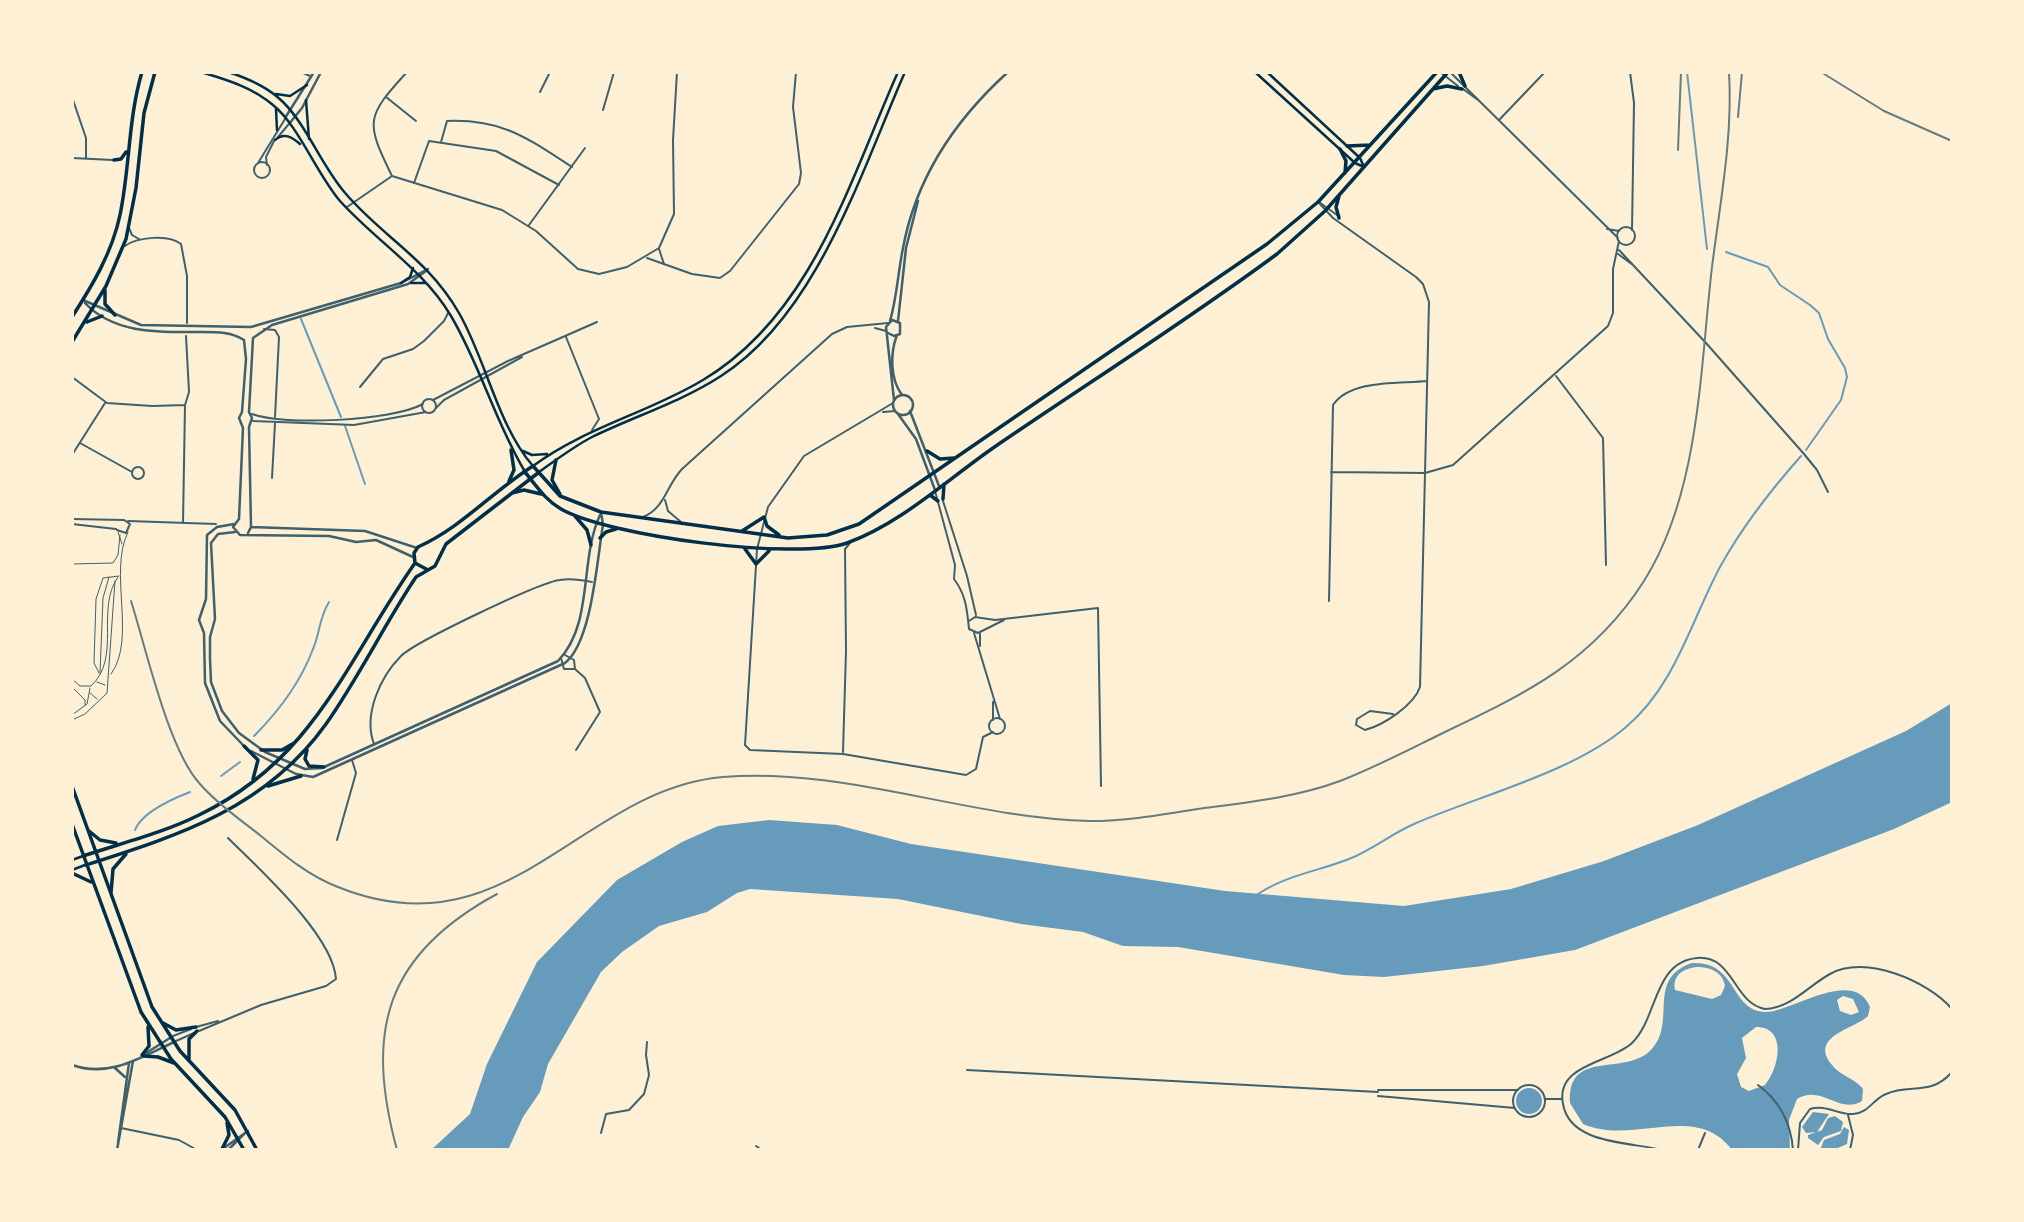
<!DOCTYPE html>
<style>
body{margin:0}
#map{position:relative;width:2024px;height:1222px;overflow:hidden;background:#fdf0d5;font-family:"DejaVu Sans",sans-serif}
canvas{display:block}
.frame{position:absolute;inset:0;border:74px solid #fdf0d5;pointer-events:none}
</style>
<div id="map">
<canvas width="2024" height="1222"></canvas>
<div class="frame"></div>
</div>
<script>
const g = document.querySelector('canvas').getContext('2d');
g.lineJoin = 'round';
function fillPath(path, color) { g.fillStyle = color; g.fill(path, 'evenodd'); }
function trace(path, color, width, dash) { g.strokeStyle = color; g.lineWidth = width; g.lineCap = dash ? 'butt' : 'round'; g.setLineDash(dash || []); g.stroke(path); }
const water = new Path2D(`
 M 1952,703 L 1952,802 L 1894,829 L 1575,950 L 1483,966 L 1384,977 L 1344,975 L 1178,947 L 1123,946 L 1083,932 L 1021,924 L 898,899 L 750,889 L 737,893 L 707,912 L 659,926 L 622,952 L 601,972 L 548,1064 L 540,1092 L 523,1117 L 508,1150 L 431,1150 L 470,1114 L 487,1064 L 537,962 L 617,880 L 682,842 L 718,826 L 769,820 L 837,825 L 911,844 L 1225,891 L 1404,906 L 1511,889 L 1604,861 L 1698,825 L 1906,731 Z
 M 1692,963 C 1738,961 1729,1010 1765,1012 C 1789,1013 1854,966 1870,1007 L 1868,1016 C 1855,1029 1808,1036 1832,1065 C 1840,1076 1855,1078 1863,1089 L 1862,1101 C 1839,1115 1822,1084 1797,1099 L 1789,1120 L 1790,1150 L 1732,1150 C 1696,1101 1633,1146 1583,1124 L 1570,1103 C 1567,1048 1624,1077 1651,1050 C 1678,1022 1645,979 1692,963 ZM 1697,967 C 1710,967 1723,972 1725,986 L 1721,995 L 1712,999 L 1675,990 C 1672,975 1684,968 1697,967 ZM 1843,996 L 1853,999 L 1859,1012 L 1851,1015 L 1840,1011 L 1837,1000 ZM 1756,1027 C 1788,1027 1779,1069 1765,1085 L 1749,1091 L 1741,1087 L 1737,1074 L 1746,1058 L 1742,1038 Z
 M1516 1101a13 13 0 1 1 26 0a13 13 0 1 1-26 0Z
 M 1813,1112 L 1829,1114 L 1817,1132 L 1806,1133 L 1802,1127 Z
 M 1835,1116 L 1843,1122 L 1841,1131 L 1824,1137 L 1818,1145 L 1808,1138 L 1808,1135 L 1822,1130 L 1828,1118 Z
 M 1844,1127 L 1849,1130 L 1847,1144 L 1833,1150 L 1820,1150 L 1824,1140 L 1840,1134 Z`);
const stream = new Path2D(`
 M 1687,72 L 1707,249
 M 1726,252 L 1768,267 L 1780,285 L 1810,305 L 1819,313 L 1828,339 L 1845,368 L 1847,377 L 1841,400 L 1806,450
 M 301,319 L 341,417
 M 345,426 L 365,484
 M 254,736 C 278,712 301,681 313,649 C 320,633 319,618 329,602
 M 221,776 L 240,762
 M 135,830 C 142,812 172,799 190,792
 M 1255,896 C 1285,875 1316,872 1349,859 C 1372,850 1391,834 1414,824 C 1478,796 1574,772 1626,727 C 1675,686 1691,621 1720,567 C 1742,527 1770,491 1801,456`);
const service = new Path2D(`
 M 118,532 L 122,544
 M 72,564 L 113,563 L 118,555 L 120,535
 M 99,673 L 94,663 L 96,599 L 103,578 L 119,576
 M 100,673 L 103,598 L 109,577
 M 111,674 C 137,639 108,572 128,532
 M 72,679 L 80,686 L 91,686 C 122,657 95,609 118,577
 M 97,682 L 105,685
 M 72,687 L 85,700 L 85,705
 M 90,693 L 97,699
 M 72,715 L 87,704 L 90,688
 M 72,720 L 85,714 L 107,693 L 115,581`);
const pedestrian = new Path2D(`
 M 153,406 L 185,405
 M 128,521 L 216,524
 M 183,523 L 185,405 L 189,392 L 186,336
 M 967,1070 L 1378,1092
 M 1758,1085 C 1780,1101 1791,1123 1793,1150
 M1513 1101a16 16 0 1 1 32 0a16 16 0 1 1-32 0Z
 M 1378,1090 L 1518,1090
 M 1378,1096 L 1515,1108
 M 1546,1099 L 1561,1099
 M 1848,1115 L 1853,1135 L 1850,1150
 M 601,1133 L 606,1114 L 629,1110 L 644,1094 L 649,1075 L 646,1055 L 647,1042
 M 756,1146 L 762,1150
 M 1663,1150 C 1631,1142 1570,1145 1563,1104 C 1555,1064 1611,1063 1632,1043 C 1658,1018 1653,962 1697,958 C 1734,955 1733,1003 1765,1009 C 1791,1008 1808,986 1830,974 C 1865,954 1928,981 1952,1009
 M 1698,1150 L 1705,1133
 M 1798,1150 L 1800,1123 L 1810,1109 C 1826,1104 1838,1115 1853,1114 C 1869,1113 1873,1099 1886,1094 C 1910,1083 1930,1097 1952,1072`);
const minor = new Path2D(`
 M 301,72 L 310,76
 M 1440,72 L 1458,86
 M 1450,72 L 1618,238
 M 1630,72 L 1634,103 L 1632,230
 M 1463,89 L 1478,100
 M 540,92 L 550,72
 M 72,97 L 86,138 L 86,158
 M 386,97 L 416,121
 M 603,110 L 614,72
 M 1500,119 L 1545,72
 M 278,137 L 288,125
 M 441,142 L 447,121 C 503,119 527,138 572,167
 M 72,158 L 113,160
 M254 170a8 8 0 1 1 16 0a8 8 0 1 1-16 0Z
 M 258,163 L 285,119
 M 267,165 L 266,157 L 274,141
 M 392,176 C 365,121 366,117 407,72
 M 414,183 L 429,141 L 496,151 L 559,185
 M 1319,202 L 1337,215
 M 1319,203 L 1333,218 L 1416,277 L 1423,284 L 1429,302 L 1420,687 C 1414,705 1384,725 1365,730 L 1356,725 L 1357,719 L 1370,711 L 1393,714
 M 347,207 L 392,176 L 502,210 L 536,231 L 578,269 L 599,274 L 627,267 L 659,248 L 674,214 L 673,140 L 677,72
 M 529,225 L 585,148
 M1617 236a9 9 0 1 1 18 0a9 9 0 1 1-18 0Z
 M 129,228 L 132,235 L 139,239
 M 1607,229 L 1619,231
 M 125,246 C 137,237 169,234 181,244 L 187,276 L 187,323
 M 659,249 L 664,264
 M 1619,250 L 1706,343 L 1804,454 L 1817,470 L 1828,492
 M 1618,254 L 1633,265
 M 647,258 L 692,274 L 720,278 L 730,271 L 799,184 L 801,173 L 793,107 L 796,72
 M 875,328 L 886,331
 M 264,329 L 275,330 L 279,337 L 275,417
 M 566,337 L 599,419 L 592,430
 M 1556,376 L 1603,438 L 1606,565
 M 72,377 L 107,403 L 152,406
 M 360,387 L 383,359 L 413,349 L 424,341 L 444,321 L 448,313
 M422 406a7 7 0 1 1 14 0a7 7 0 1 1-14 0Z
 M 433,400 L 508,361 L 597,322
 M 893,403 L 804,456 L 768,507 L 757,549 L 745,745 L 750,750 L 843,754 L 966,775 L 976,769 L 983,737 L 993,732
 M 436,408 L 444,400 L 522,357
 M 883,412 L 895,411
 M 252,414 C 284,426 392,421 423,404
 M 253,421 L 354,425 L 426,412
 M 80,443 L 132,472
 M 72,455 L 105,403
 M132 473a6 6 0 1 1 12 0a6 6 0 1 1-12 0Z
 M 1331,472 L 1425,473 L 1453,465 L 1608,326 L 1613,313 L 1613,269 L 1619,241
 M 272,478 L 275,423
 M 935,491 L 955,565 L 954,579 C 966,595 967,609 969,629 L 978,633 L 1004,620
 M 665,500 L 668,511 L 681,522
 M 943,501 L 967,576 L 976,615
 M 643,517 C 665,508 666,486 682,469 L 832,334 L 847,327 L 888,323
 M 72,519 L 124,520 L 130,524 L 126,533 L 117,530
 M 72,524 L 116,529
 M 1329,601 L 1333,405 C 1351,379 1399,384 1427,381
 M 969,621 L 975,617 L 995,620 L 1098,608 L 1101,786
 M 974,633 L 1000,719
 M 980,646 L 980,634
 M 561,658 L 564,669 L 575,669 L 574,660 L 565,655
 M 575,669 L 585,678 L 600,712 L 576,750
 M989 726a8 8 0 1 1 16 0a8 8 0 1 1-16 0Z
 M 993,720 L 993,702
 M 374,744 C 363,715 380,677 401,656 C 415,642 540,582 560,580 C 571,578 582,580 592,582
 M 843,752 L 846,651 L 845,549 L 850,543
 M 337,840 L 356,773 L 352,760
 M 196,1027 L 218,1021
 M 199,1031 L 261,1005 L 326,986 L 336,979 C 333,935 259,869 228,838
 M 173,1036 L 191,1029
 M 176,1041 L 194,1033
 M 121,1128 L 179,1140 L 197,1150`);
const tertiary = new Path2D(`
 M 285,118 L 314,72
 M 289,124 L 302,108 L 321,72
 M 83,300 L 141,325 L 251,327 L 401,283 L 428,269
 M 85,303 C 115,335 162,332 202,332 C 217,332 232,332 244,340
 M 890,321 C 897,297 898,272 903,248 C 916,178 956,119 1008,72
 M 898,321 L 906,248 L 918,201
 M 888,333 L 894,336 L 900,334 L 900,323 L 892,320 L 886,327 L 894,400
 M 897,335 C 890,353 890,379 902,395
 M 253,338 L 272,325 L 408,284 L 426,271
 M893 405a10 10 0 1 1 20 0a10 10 0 1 1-20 0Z
 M 910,411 L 939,486
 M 898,414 L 916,439 L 935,490
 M 239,519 L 233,527 L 240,535 L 329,536 L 356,542 L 376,540 L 413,557
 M 239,519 L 243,428 L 239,418 L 242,412 L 246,359 L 244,340
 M 234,524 L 217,527 L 207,535 L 206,599 L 199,620 L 204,633 L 205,683 L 220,721 L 243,745
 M 251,527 L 365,531 L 417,548
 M 235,532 L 218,534 L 211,543 L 215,619 L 210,637 L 210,659 L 211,682 L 222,711 L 239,733 L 265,752 L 305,769 L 322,768 L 558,661 C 594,624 579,560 600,515
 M 248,533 L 251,527 L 249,427 L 252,418 L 249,412 L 253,338
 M 251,751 L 296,774 L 313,777 L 565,663 C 592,642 597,559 603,525 L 601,512
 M 146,1053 L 170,1038
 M 72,1065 C 109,1078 140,1058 174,1042
 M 115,1068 L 125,1077
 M 118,1143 L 129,1063
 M 117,1150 L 133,1061
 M 221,1150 L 248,1131
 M 228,1150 L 245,1133`);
const secondary = new Path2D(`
 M 201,72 C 227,80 252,87 273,105 C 299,126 316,173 340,201 C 376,241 423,269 451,316 C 480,365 495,421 524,470
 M 228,72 C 247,78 268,87 283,102 C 308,127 322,167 346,194 C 384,238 428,259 459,313 C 486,360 498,426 533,466 C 586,427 648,413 703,380 C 812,315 849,182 898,72
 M 1255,72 L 1355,163 L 1364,167
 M 1267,72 L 1360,158 L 1364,167
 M 276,94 L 290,96 L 307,85
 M 306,100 L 309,139
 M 276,109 L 277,130
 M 275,140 C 284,132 292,137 300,144
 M 401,283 L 410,277 L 413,268
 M 411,283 L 425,283
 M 523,451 L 532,455 L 547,454
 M 539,472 C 556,460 573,447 592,437 C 635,416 681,402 721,376 C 817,315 861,172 905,72
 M 72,860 L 83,856
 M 72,870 L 85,865`);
const primary = new Path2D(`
 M 114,160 L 121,159 L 126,152
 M 105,290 L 105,304 L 115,315
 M 72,317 C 92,286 112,253 120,215 C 130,167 128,119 142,72
 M 87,322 L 102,316
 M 72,342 L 106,286 L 126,239 L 136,188 L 144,113 L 155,72`);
const trunk = new Path2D(`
 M 1459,72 L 1465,86
 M 1433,89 L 1447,86 L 1462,89
 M 1347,146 L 1370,145
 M 1340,149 L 1346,161 L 1345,173
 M 1339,196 L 1336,207 L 1339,218
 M 927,451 L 940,459 L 954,458
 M 556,460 L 552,480 L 560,494
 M 524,471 C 536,485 545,500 561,509 C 608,536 795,561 847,543 C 900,524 947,480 993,448 C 1088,383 1185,322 1277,254 L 1325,211 L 1448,72
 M 509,481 L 514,470 L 511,450
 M 512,493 L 524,490 L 541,494
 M 930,495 L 938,501
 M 943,499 L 944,484
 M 575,516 L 587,530 L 591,545
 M 742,531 L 764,517 L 767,526 L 779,535
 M 600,538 L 606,532 L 616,529
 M 745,549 L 756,564 L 769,551
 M 428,570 L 415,563 L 414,553 L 418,547 C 461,528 493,491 533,466 L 560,496 L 601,512 L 788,538 L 827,535 L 859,524 L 1267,244 L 1318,202 L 1437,72
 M 244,746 L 258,760 L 253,779
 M 261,750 L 282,750 L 294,743
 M 307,750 L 305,759 L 309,766 L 324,767
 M 72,786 L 152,1007 L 180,1051 L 235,1110 L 257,1150
 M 268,786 L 301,776
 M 72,824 L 141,1012 L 171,1059 L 225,1117 L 244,1150
 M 89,831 L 100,840 L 116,843
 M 72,855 L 72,831
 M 83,856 C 122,843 163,833 199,815 C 315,759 346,661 415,563
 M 86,865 C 180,835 266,808 326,724 C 359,677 384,625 416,577 L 435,566 L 446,544 L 538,473
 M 72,873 L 91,882
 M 111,893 L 113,869 L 126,854
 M 163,1023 L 176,1030 L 196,1027
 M 142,1055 L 149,1046 L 148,1027
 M 144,1056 L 158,1057 L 174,1063
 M 189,1060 L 189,1039 L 197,1031
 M 222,1149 L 229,1135 L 227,1123
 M 232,1150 L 238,1150`);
const rail = new Path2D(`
 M 1821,72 L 1884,111 L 1952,141
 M 1738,117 L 1742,72
 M 1678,150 L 1681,72
 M 131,601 C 146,648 168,749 200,784 C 217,804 241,820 261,836 C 285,856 309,876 338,887 C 508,956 580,789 723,777 C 846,767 967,818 1090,821 C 1128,821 1166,814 1204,808 C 1250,802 1297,797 1340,781 C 1376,767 1410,749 1445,732 C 1527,693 1593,661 1644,581 C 1700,492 1700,369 1712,267 C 1720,203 1733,137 1729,72
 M 397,1150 C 365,1032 384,955 497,894`);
fillPath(water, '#669bbc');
trace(stream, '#669bbc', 2);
trace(service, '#3f606c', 1);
trace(pedestrian, '#3f606c', 2);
trace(minor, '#3f606c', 2);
trace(tertiary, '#3f606c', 2.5);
trace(secondary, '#003049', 2.5);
trace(primary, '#003049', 3.5);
trace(trunk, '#003049', 3.5);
trace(rail, '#657d81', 2);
</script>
